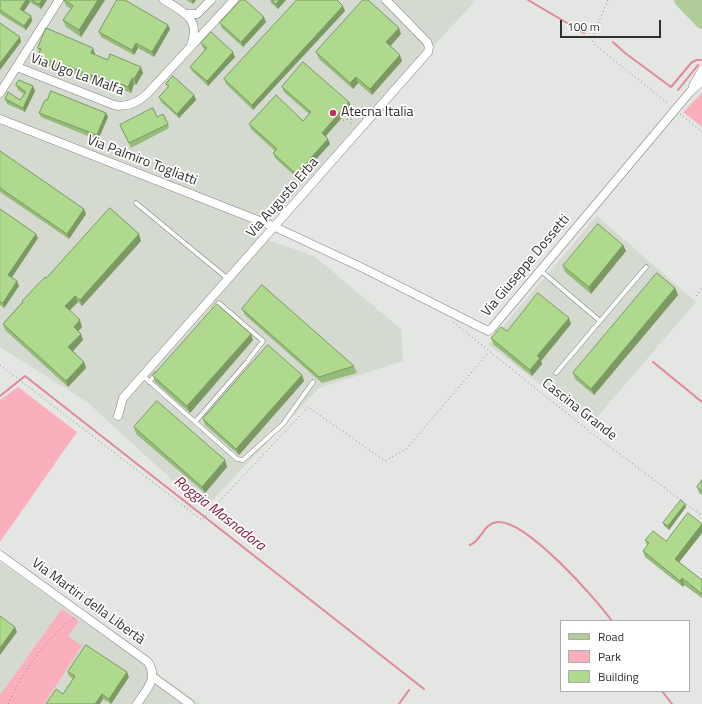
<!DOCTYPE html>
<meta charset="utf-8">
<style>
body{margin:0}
#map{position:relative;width:702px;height:704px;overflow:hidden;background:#e3e6e2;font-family:"Titillium Web",sans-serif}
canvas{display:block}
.legend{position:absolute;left:560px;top:620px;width:130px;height:72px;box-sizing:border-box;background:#fff;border:1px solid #acacab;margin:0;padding:5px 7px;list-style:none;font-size:12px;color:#2f302e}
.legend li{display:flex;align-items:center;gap:8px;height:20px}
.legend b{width:20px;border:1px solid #acacab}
.scale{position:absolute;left:560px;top:20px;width:101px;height:18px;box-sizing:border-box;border:2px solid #2f302e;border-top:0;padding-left:5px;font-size:12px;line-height:14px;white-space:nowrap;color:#2f302e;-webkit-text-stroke:3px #fff;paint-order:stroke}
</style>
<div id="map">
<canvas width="702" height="704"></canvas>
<ul class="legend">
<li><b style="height:5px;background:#b0cc98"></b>Road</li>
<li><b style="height:11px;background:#fbafbd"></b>Park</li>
<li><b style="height:11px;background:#afda8e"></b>Building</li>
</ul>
<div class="scale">100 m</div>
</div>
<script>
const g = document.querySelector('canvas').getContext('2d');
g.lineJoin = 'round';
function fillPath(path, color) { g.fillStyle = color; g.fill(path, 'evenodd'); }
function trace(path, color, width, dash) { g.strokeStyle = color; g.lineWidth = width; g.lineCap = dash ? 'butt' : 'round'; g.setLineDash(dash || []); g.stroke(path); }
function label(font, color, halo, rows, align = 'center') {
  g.font = font + ' "Titillium Web",sans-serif'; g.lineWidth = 3.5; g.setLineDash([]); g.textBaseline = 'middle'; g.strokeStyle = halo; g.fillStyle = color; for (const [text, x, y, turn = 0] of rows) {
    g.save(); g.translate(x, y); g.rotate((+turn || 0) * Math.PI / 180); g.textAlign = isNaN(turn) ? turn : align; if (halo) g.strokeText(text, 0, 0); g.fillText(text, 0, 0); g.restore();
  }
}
const built = new Path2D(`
 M 0,0 L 476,0 L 256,236 L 314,256 L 401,329 L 403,361 L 319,388 L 204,509 L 87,402 L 0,347 Z
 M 597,216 L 696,302 L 591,424 L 488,344 Z
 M 0,562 L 133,656 L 200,704 L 0,704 Z`);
const green = new Path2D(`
 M 702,93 L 702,127 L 683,112 Z
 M 18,387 L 77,432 L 0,542 L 0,400 Z
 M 62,609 L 79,621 L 68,636 L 82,646 L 44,704 L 0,704 L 0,695 Z`);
const stream = new Path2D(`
 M 528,0 L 584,33
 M 613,42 L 625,53 L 671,87 L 692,62 L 697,60 L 701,60
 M 678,90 L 698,65
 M 653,362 L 702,402
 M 0,396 L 25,376 L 424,689
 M 470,545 C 482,540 483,524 497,522 C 526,519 595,598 612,621
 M 662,691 L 672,704
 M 399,704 L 409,690`);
const path = new Path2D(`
 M 608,0 L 593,36 L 592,40 L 595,45 L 669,104
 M 680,114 L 702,132
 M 339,121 L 351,119 L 351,125
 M 696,296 L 702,288
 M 453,322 L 589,431 L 702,516
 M 0,365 L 202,520 L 308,407 L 385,461 L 406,449 L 489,352
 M 8,704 C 23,672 45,639 74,618`);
const service = new Path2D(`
 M 136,203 L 228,279
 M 540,270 L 600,321
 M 556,373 L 646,267
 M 143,376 L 237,459 L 243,460 L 283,424 L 313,382
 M 149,382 L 156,374
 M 195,422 L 247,362 L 263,341 L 219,303 L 215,307`);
const minor = new Path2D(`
 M 164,0 C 184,12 201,19 191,45
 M 187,14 L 197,14 L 211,0
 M 17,67 L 114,105 C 127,108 137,103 147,94 L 234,0
 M 693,86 L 702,70
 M 0,93 L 59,0
 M 0,119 L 275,227 L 365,269 L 488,331 L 492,328 L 690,92 L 702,81
 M 118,416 L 123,398 L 428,52 L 429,47 L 427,42 L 386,0
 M 0,555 L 148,662 C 159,678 146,690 137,704
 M 153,677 L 190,704`);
const primary = new Path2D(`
 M 681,0 L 702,22
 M 691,0 L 702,7`);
const wall = new Path2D(`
 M 2,0 L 47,0 L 41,9 L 30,2 L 24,11 L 31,16 L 32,21 L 26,30 L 0,14 L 0,2 Z
 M 64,0 L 105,0 L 81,37 L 66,27 L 63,20 L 71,9 L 66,6 Z
 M 186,0 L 196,0 L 193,4 Z
 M 270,0 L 286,0 L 278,9 L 271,3 Z
 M 345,11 L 253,110 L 226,84 L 224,79 Z
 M 266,22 L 243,47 L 222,28 L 220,23 Z
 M 168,25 L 170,29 L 154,57 L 138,48 L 134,55 L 101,37 L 99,32 Z
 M 401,34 L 390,46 L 402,61 L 372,95 L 358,83 L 353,89 L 319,59 L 316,52 Z
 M 201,43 L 235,57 L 208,86 L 192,71 L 190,67 L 205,50 L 203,48 Z
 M 38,48 L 95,54 L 95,55 L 108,60 L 143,73 L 136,85 L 134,84 L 131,93 L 121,89 L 120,91 L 95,81 L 95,82 L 67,71 L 66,73 L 40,62 L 38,56 L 39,53 Z
 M 166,84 L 194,95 L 196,100 L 179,118 L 161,102 L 159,97 L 168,87 Z
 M 16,85 L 33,86 L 35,91 L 25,112 L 7,104 L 5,99 L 20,100 L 24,94 L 18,90 Z
 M 282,87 L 349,102 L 351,107 L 326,136 L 330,144 L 298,179 L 275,158 L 273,153 L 275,151 L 251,129 L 249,124 L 303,121 L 309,114 L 284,92 Z
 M 47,100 L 106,113 L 108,117 L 98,140 L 41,117 L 39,113 Z
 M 168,124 L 169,128 L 131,148 L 120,125 Z
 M 0,151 L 86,214 L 69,239 L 0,192 Z
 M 0,209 L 38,238 L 12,277 L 19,286 L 4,308 L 0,305 Z
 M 141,241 L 82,306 L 78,302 L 69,311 L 82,327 L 78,331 L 83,340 L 73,351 L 84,362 L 86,368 L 68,387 L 5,330 L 3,324 L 22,302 L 22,301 L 46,278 Z
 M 623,245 L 626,251 L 591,294 L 565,272 L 563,266 Z
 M 675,288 L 678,295 L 594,395 L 575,379 L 573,373 Z
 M 242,309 L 354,366 L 357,373 L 322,383 L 245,315 Z
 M 571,324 L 541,361 L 542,364 L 532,376 L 494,345 L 491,338 L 507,331 Z
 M 253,340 L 190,413 L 155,382 L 153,376 Z
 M 302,375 L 304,381 L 239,455 L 205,425 L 203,419 Z
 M 134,427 L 227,467 L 205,493 L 136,434 Z
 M 702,480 L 702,495 L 699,493 L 697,487 Z
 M 686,507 L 669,530 L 664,526 L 663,523 Z
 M 702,533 L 679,562 L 702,580 L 702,598 L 684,585 L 683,587 L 645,557 L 643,551 L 647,545 L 645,540 L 666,541 Z
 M 68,672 L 129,677 L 111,704 L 103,699 L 63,694 L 73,679 L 69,676 Z`);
const shadedWall = new Path2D(`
 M 26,0 L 29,0 L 30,2 L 22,14 L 20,9 Z
 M 42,0 L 47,0 L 41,9 L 39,4 Z
 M 98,0 L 105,0 L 81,37 L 79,30 Z
 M 192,0 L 196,0 L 193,4 Z
 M 280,0 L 286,0 L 278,9 L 276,4 Z
 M 343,6 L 345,11 L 253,110 L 252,105 Z
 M 31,16 L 32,21 L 26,30 L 24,26 Z
 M 264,17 L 266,22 L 243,47 L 241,42 Z
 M 168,25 L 170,29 L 154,57 L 152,52 Z
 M 399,28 L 401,34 L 388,49 L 386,42 Z
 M 20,37 L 21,42 L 0,70 L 0,63 Z
 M 136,43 L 138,48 L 134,55 L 132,50 Z
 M 93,48 L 95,54 L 93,59 L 91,53 Z
 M 233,52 L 235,57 L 208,86 L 207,81 Z
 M 400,55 L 402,61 L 372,95 L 370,89 Z
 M 65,65 L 67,71 L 66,73 L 64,67 Z
 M 141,67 L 143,73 L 136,85 L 134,79 Z
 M 93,75 L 95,81 L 95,82 L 92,76 Z
 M 356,77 L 358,83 L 353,89 L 350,83 Z
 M 132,78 L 134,84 L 131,93 L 128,87 Z
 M 119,83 L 121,89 L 120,91 L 118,85 Z
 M 33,86 L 35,91 L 25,112 L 23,108 Z
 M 194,95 L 196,100 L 179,118 L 177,114 Z
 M 349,102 L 351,107 L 324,138 L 322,133 Z
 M 106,113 L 108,117 L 98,140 L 97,135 Z
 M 328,139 L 330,144 L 298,179 L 296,174 Z
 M 84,209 L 86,214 L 69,239 L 67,234 Z
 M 36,234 L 38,238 L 10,280 L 8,275 Z
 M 139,234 L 141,241 L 82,306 L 80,300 Z
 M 623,245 L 626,251 L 591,294 L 589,287 Z
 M 17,281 L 19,286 L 4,308 L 3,303 Z
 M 675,288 L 678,295 L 594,395 L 591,389 Z
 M 75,296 L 78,302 L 67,313 L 65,306 Z
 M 569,318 L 571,324 L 541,361 L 542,364 L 532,376 L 530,370 L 537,356 Z
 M 80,320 L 82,327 L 76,333 L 74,327 Z
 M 81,334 L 83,340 L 70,354 L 68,347 Z
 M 251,334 L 253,340 L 190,413 L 187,406 Z
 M 84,362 L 86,368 L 68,387 L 66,381 Z
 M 302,375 L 304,381 L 239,455 L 236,449 Z
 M 225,460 L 227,467 L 205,493 L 202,487 Z
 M 685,504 L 686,507 L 669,530 L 668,526 Z
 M 702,524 L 702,533 L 677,565 L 675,559 Z
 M 682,578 L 684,585 L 683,587 L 680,581 Z
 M 15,627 L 17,632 L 0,655 L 0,648 Z
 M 127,672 L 129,677 L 111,704 L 109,699 Z
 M 102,694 L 103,699 L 100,704 L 95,704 Z`);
const building = new Path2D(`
 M 2,0 L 26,0 L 20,9 L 31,16 L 24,26 L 0,10 L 0,2 Z
 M 32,0 L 42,0 L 39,4 Z
 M 64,0 L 98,0 L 79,30 L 63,20 L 73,6 Z
 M 117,0 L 125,0 L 168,25 L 152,52 L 136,43 L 132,50 L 99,32 Z
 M 241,0 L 245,0 L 264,17 L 241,42 L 220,23 Z
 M 272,0 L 280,0 L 276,4 Z
 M 297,0 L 337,0 L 343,6 L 252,105 L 224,79 Z
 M 363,0 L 368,0 L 399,28 L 386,42 L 400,55 L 370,89 L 356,77 L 350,83 L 316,52 Z
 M 0,23 L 20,37 L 0,63 Z
 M 46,28 L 93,48 L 91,53 L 108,60 L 110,54 L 141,67 L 134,79 L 132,78 L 128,87 L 119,83 L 118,85 L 93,75 L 92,76 L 65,65 L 64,67 L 38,56 L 41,49 L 38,48 Z
 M 211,32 L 233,52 L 207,81 L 190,67 L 207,48 L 201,43 Z
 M 303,62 L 349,102 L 322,133 L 328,139 L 296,174 L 273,153 L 277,149 L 249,124 L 276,95 L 303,121 L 311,112 L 282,87 Z
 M 173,76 L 194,95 L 177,114 L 159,97 L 169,86 L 166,84 Z
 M 19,80 L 33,86 L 23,108 L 5,99 L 8,92 L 20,100 L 26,92 L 16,85 Z
 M 51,91 L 106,113 L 97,135 L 39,113 L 45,100 L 47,100 Z
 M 153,108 L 157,117 L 163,114 L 168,124 L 129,143 L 120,125 Z
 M 0,151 L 84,209 L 67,234 L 0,188 Z
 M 110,208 L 139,234 L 80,300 L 75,296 L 65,306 L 80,320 L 74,327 L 81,334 L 68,347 L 84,362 L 66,381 L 3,324 L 23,302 L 22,301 L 45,277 L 46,278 Z
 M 0,209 L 36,234 L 8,275 L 17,281 L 3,303 L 0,302 Z
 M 598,224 L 623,245 L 589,287 L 563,266 Z
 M 657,273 L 675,288 L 591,389 L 573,373 Z
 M 262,285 L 354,366 L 319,377 L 242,309 Z
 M 538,293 L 569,318 L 537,356 L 540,358 L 530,370 L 491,338 L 501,327 L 507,331 Z
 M 217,304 L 251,334 L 187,406 L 153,376 Z
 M 268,345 L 302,375 L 236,449 L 203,419 Z
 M 157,401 L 225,460 L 202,487 L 134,427 Z
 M 702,480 L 702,491 L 697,487 Z
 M 681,500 L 685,504 L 668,526 L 663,523 Z
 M 688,513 L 702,524 L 675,559 L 702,580 L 702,594 L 682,578 L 680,581 L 643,551 L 649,543 L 645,540 L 653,531 L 666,541 Z
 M 0,616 L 15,627 L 0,648 Z
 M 86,645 L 127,672 L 109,699 L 102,694 L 95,704 L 46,704 L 56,689 L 63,694 L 75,676 L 68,672 Z`);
const markers = [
 [333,113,4,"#c1335f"]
];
const streetNames = [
 ["Via Ugo La Malfa",77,75,20],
 ["Via Palmiro Togliatti",142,161,21],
 ["Via Augusto Erba",283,198,-49],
 ["Via Giuseppe Dossetti",526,266,-50],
 ["Cascina Grande",579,410,38],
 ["Via Martiri della Libertà",88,602,36]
];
const poiNames = [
 ["Atecna Italia",341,113]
];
const waterNames = [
 ["Roggia Masnadora",219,514,38]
];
fillPath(built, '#d4dad0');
fillPath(green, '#fbafbd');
trace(stream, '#e2889a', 2);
trace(service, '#81837f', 5);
trace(minor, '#81837f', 9);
trace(primary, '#c1c1c0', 14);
trace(path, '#868785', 1, [1, 3]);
trace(service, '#fff', 4);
trace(minor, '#fff', 8);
trace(primary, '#b0cc98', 13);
fillPath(wall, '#96bb7a');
fillPath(shadedWall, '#7a9963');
fillPath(building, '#afda8e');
trace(building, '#7a9963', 1);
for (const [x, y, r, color] of markers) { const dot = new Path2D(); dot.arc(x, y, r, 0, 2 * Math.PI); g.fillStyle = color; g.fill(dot); trace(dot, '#fff', 1.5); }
label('14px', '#2f302e', '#fff', streetNames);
label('14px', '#2f302e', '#fff', poiNames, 'left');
label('italic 15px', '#861d3f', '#fff', waterNames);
</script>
